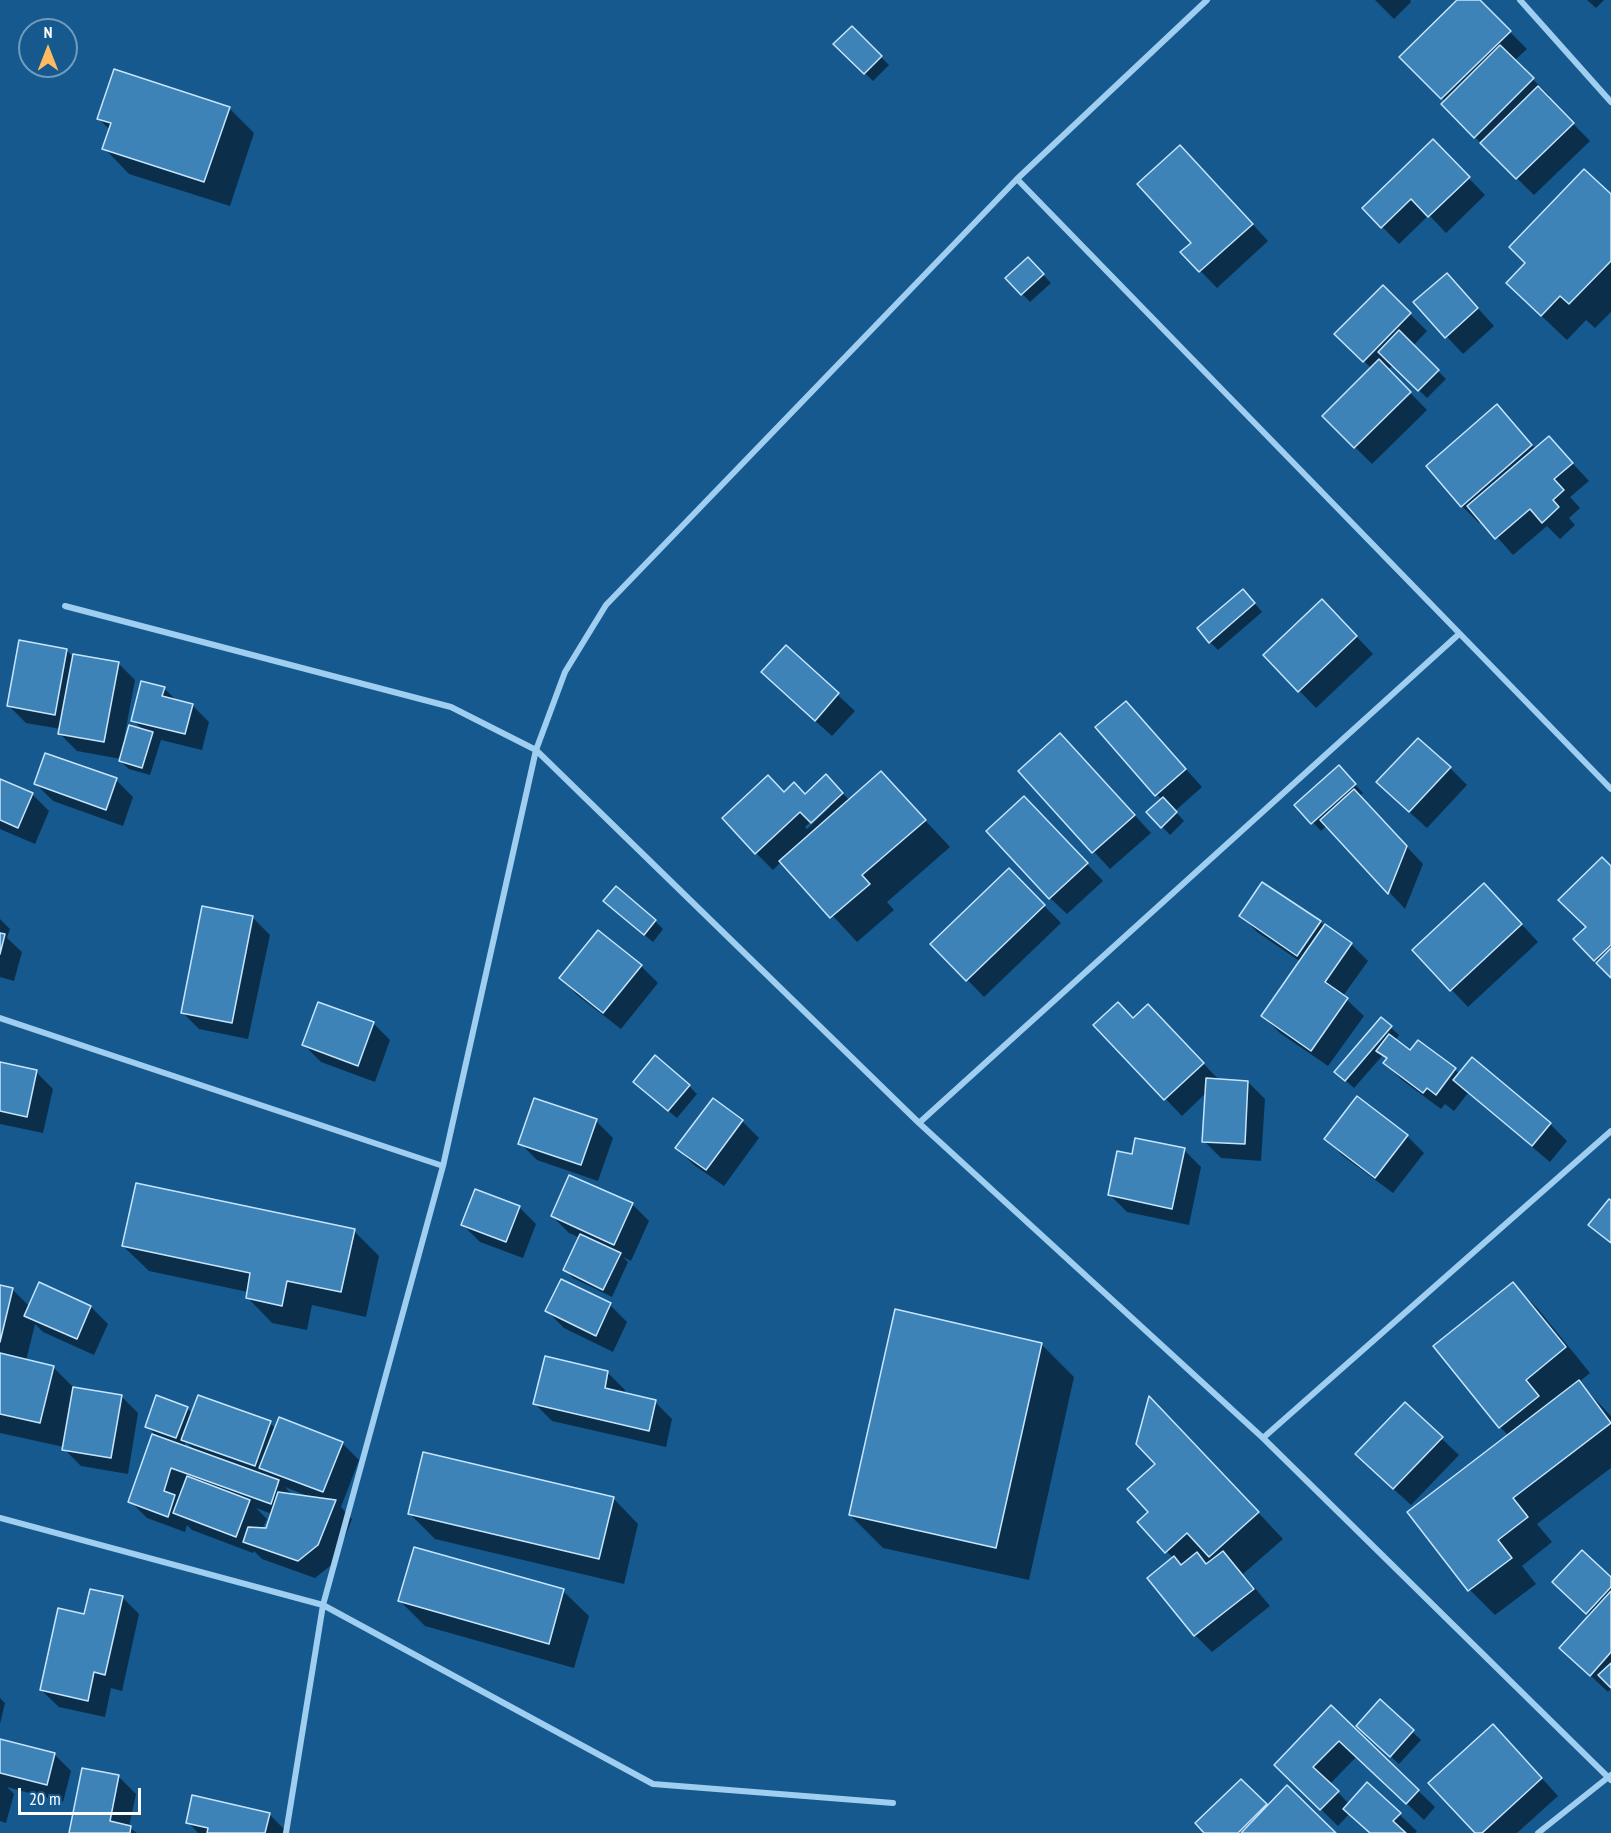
<!DOCTYPE html>
<style>
body{margin:0}
#map{position:relative;width:1611px;height:1833px;overflow:hidden;background:#15598e;font-family:"PT Sans Narrow",sans-serif}
canvas{display:block}
.north{position:absolute;left:18px;top:18px;width:60px;height:60px;box-sizing:border-box;background:#15598e;border:2px solid #739bbb;border-radius:50%;rotate:0deg;font-size:16px;font-weight:700;line-height:24px;text-align:center;color:#fff}
.north::after{content:'';display:block;margin:auto;width:21px;height:27px;background:#ffbc5e;clip-path:polygon(50% 0,100% 100%,50% 72%,0 100%)}
.scale{position:absolute;left:18px;top:1788px;width:123px;height:27px;box-sizing:border-box;border:3px solid #fff;border-top:0;padding-left:8px;font-size:18px;line-height:21px;white-space:nowrap;color:#fff;-webkit-text-stroke:4px #15598e;paint-order:stroke}
</style>
<div id="map">
<canvas width="1611" height="1833"></canvas>
<div class="north">N</div>
<div class="scale">20 m</div>
</div>
<script>
const g = document.querySelector('canvas').getContext('2d');
g.lineJoin = 'round';
function fillPath(path, color) { g.fillStyle = color; g.fill(path, 'evenodd'); }
function trace(path, color, width, dash) { g.strokeStyle = color; g.lineWidth = width; g.lineCap = dash ? 'butt' : 'round'; g.setLineDash(dash || []); g.stroke(path); }
const shadow = new Path2D(`
 M 1375,0 L 1410,0 L 1411,2 L 1394,19 Z
 M 1460,0 L 1478,0 L 1527,49 L 1514,61 L 1550,96 L 1548,98 L 1590,141 L 1534,195 L 1475,137 L 1445,101 L 1401,57 Z
 M 1587,0 L 1604,0 L 1596,8 Z
 M 852,28 L 889,65 L 873,81 L 835,44 Z
 M 229,108 L 254,133 L 230,206 L 129,174 L 104,148 L 110,130 L 99,119 Z
 M 1433,141 L 1485,195 L 1446,233 L 1429,215 L 1399,244 L 1364,208 Z
 M 1197,164 L 1268,241 L 1217,288 L 1182,252 L 1193,243 Z
 M 1611,196 L 1611,312 L 1595,328 L 1586,320 L 1567,340 L 1533,308 Z
 M 1028,259 L 1051,283 L 1030,302 L 1007,278 Z
 M 1383,287 L 1427,331 L 1413,346 L 1446,379 L 1427,398 L 1393,365 L 1388,370 L 1427,410 L 1372,464 L 1324,416 L 1372,369 L 1337,334 Z
 M 1463,292 L 1494,326 L 1463,354 L 1415,302 Z
 M 1497,406 L 1536,449 L 1549,438 L 1589,481 L 1570,497 L 1580,508 L 1569,518 L 1575,525 L 1560,539 L 1547,526 L 1513,555 L 1482,520 L 1479,523 L 1462,506 Z
 M 1251,599 L 1262,612 L 1218,650 L 1210,642 Z
 M 1339,618 L 1373,654 L 1316,708 L 1265,655 Z
 M 786,647 L 855,711 L 832,736 L 780,689 Z
 M 66,650 L 74,658 L 118,663 L 135,680 L 124,739 L 144,731 L 133,720 L 164,688 L 177,701 L 192,705 L 209,722 L 202,750 L 161,740 L 150,775 L 129,769 L 120,761 L 121,759 L 77,751 L 60,734 L 61,729 L 26,723 L 9,706 Z
 M 1126,703 L 1202,787 L 1175,811 L 1184,821 L 1170,835 L 1148,812 L 1162,800 L 1098,728 Z
 M 1077,752 L 1151,833 L 1110,869 L 1020,771 Z
 M 1450,768 L 1467,785 L 1427,828 L 1395,799 Z
 M 881,773 L 950,847 L 887,902 L 894,910 L 857,942 L 782,861 L 773,870 L 756,853 L 805,796 L 826,776 L 850,801 ZM 828,805 L 830,807 L 807,829 L 805,827 Z
 M 1347,776 L 1363,793 L 1359,796 L 1423,864 L 1405,909 L 1327,825 L 1321,831 L 1297,805 Z
 M 0,780 L 32,794 L 49,811 L 35,844 L 0,829 Z
 M 116,780 L 133,797 L 123,826 L 53,801 L 36,784 Z
 M 1041,815 L 1103,881 L 1067,914 L 1050,898 Z
 M 1611,868 L 1611,976 L 1575,939 L 1588,927 Z
 M 1009,870 L 1061,923 L 984,997 L 933,944 Z
 M 1501,902 L 1538,942 L 1468,1007 L 1414,950 Z
 M 614,909 L 655,921 L 663,929 L 653,942 Z
 M 1241,915 L 1320,922 L 1351,944 L 1368,961 L 1343,996 L 1364,1016 L 1328,1066 L 1280,1033 L 1263,1016 L 1301,962 L 1257,932 Z
 M 253,918 L 270,935 L 248,1039 L 199,1029 L 182,1012 Z
 M 0,919 L 10,929 L 7,938 L 22,952 L 14,981 L 0,977 Z
 M 641,966 L 658,983 L 621,1029 L 577,995 L 561,978 Z
 M 1381,1019 L 1399,1035 L 1395,1041 L 1410,1052 L 1418,1042 L 1460,1074 L 1472,1060 L 1550,1124 L 1567,1141 L 1550,1162 L 1468,1093 L 1454,1111 L 1445,1104 L 1441,1109 L 1402,1080 L 1385,1063 L 1387,1060 L 1383,1055 L 1354,1088 L 1345,1080 Z
 M 1134,1020 L 1165,1023 L 1219,1080 L 1248,1082 L 1265,1099 L 1261,1161 L 1221,1158 L 1204,1141 L 1206,1093 L 1182,1116 L 1095,1025 Z
 M 373,1023 L 390,1040 L 375,1082 L 321,1062 L 304,1045 Z
 M 0,1064 L 36,1072 L 53,1089 L 43,1133 L 0,1124 Z
 M 689,1086 L 697,1094 L 677,1118 L 643,1090 Z
 M 596,1121 L 613,1138 L 598,1181 L 537,1160 L 520,1143 Z
 M 742,1121 L 759,1138 L 724,1186 L 694,1165 L 677,1148 Z
 M 1407,1136 L 1424,1153 L 1393,1193 L 1343,1156 L 1326,1139 Z
 M 1184,1150 L 1201,1167 L 1189,1225 L 1127,1212 L 1110,1195 L 1133,1156 Z
 M 632,1204 L 649,1221 L 631,1261 L 623,1257 L 628,1262 L 612,1297 L 573,1278 L 565,1270 L 580,1238 L 569,1233 L 552,1216 Z
 M 519,1207 L 536,1224 L 523,1258 L 480,1242 L 463,1225 Z
 M 354,1231 L 379,1256 L 366,1317 L 312,1305 L 307,1330 L 272,1323 L 247,1297 L 248,1292 L 149,1271 L 123,1246 Z
 M 562,1281 L 610,1305 L 627,1322 L 613,1352 L 564,1328 L 547,1311 Z
 M 39,1284 L 91,1307 L 108,1324 L 94,1355 L 43,1332 L 35,1324 L 26,1361 L 53,1367 L 75,1389 L 121,1396 L 138,1413 L 128,1474 L 81,1466 L 64,1449 L 64,1447 L 0,1433 L 0,1286 L 12,1289 L 30,1307 Z
 M 1513,1284 L 1538,1309 L 1590,1373 L 1579,1382 L 1611,1416 L 1611,1468 L 1537,1524 L 1552,1542 L 1522,1566 L 1536,1584 L 1495,1615 L 1470,1590 L 1409,1513 L 1509,1436 L 1500,1427 Z
 M 1041,1344 L 1074,1377 L 1029,1580 L 883,1548 L 850,1515 Z
 M 608,1373 L 625,1390 L 624,1394 L 655,1402 L 672,1419 L 666,1447 L 552,1421 L 535,1404 Z
 M 1405,1404 L 1459,1455 L 1411,1505 L 1374,1471 Z
 M 187,1408 L 193,1414 L 270,1423 L 276,1429 L 342,1443 L 359,1460 L 341,1507 L 352,1519 L 335,1562 L 315,1578 L 262,1559 L 254,1551 L 253,1553 L 192,1530 L 187,1525 L 185,1532 L 147,1518 L 130,1501 L 158,1438 L 147,1426 ZM 186,1442 L 195,1451 L 184,1447 ZM 285,1487 L 310,1497 L 293,1496 ZM 256,1508 L 272,1514 L 267,1530 L 262,1529 L 267,1519 Z
 M 1175,1424 L 1283,1539 L 1243,1574 L 1270,1606 L 1212,1652 L 1195,1635 L 1149,1578 L 1173,1558 L 1139,1522 L 1150,1512 L 1157,1464 Z
 M 613,1498 L 638,1524 L 624,1584 L 435,1539 L 410,1514 Z
 M 1611,1579 L 1611,1688 L 1608,1692 L 1561,1648 L 1590,1616 L 1571,1599 Z
 M 563,1591 L 589,1616 L 574,1668 L 425,1626 L 400,1601 Z
 M 122,1597 L 139,1614 L 122,1691 L 111,1688 L 105,1717 L 59,1707 L 41,1690 L 85,1615 Z
 M 0,1698 L 5,1703 L 0,1724 Z
 M 1380,1701 L 1421,1740 L 1399,1764 L 1366,1734 Z
 M 1331,1707 L 1435,1807 L 1424,1820 L 1357,1756 L 1330,1784 L 1349,1804 L 1367,1784 L 1417,1831 L 1415,1833 L 1370,1833 L 1350,1813 L 1338,1826 L 1293,1782 Z
 M 0,1740 L 54,1754 L 71,1771 L 63,1802 L 7,1787 L 14,1794 L 6,1823 L 0,1821 Z
 M 1510,1743 L 1558,1796 L 1517,1833 L 1477,1833 Z
 M 119,1777 L 136,1794 L 129,1827 L 137,1833 L 71,1833 Z
 M 1241,1781 L 1268,1807 L 1334,1833 L 1206,1833 Z
 M 269,1814 L 288,1833 L 198,1833 L 188,1822 Z`);
const building = new Path2D(`
 M 1457,0 L 1480,0 L 1511,31 L 1441,99 L 1399,57 Z
 M 852,26 L 882,56 L 864,74 L 833,44 Z
 M 1500,45 L 1534,78 L 1474,138 L 1441,104 Z
 M 114,69 L 230,107 L 204,182 L 102,149 L 111,123 L 97,119 Z
 M 1538,86 L 1574,123 L 1516,179 L 1480,143 Z
 M 1433,139 L 1470,177 L 1428,217 L 1411,199 L 1381,228 L 1362,208 Z
 M 1180,145 L 1253,224 L 1199,272 L 1180,252 L 1191,243 L 1137,184 Z
 M 1584,169 L 1611,194 L 1611,261 L 1569,304 L 1560,296 L 1541,316 L 1506,283 L 1525,263 L 1509,247 Z
 M 1028,257 L 1044,274 L 1021,295 L 1005,278 Z
 M 1447,273 L 1478,308 L 1445,338 L 1413,302 Z
 M 1383,285 L 1411,313 L 1363,362 L 1334,334 Z
 M 1399,330 L 1439,370 L 1418,391 L 1378,352 Z
 M 1379,359 L 1411,392 L 1354,448 L 1322,416 Z
 M 1497,404 L 1532,445 L 1461,507 L 1426,466 Z
 M 1549,436 L 1573,463 L 1554,479 L 1564,490 L 1553,500 L 1559,507 L 1542,523 L 1530,509 L 1495,539 L 1467,506 Z
 M 1243,589 L 1255,603 L 1209,643 L 1197,628 Z
 M 1322,599 L 1357,636 L 1298,692 L 1263,655 Z
 M 19,640 L 67,649 L 55,715 L 7,706 Z
 M 786,645 L 839,693 L 815,721 L 761,672 Z
 M 73,654 L 119,662 L 104,742 L 58,734 Z
 M 141,681 L 165,687 L 162,696 L 193,704 L 185,734 L 131,721 Z
 M 1126,701 L 1186,769 L 1155,796 L 1095,727 Z
 M 129,725 L 153,732 L 142,768 L 119,761 Z
 M 1060,733 L 1135,815 L 1092,853 L 1018,771 Z
 M 1418,738 L 1451,767 L 1409,812 L 1376,782 Z
 M 45,753 L 117,778 L 106,810 L 34,784 Z
 M 1339,765 L 1356,784 L 1311,824 L 1294,805 Z
 M 881,771 L 926,820 L 862,875 L 870,884 L 830,918 L 779,861 Z
 M 826,774 L 843,793 L 811,823 L 800,812 L 755,854 L 722,818 L 768,775 L 784,792 L 794,782 L 805,794 Z
 M 0,779 L 33,793 L 18,828 L 0,820 Z
 M 1354,789 L 1407,846 L 1388,894 L 1320,820 Z
 M 1024,796 L 1088,863 L 1049,899 L 986,831 Z
 M 1163,797 L 1177,812 L 1161,828 L 1146,812 Z
 M 1602,857 L 1611,866 L 1611,945 L 1594,961 L 1573,939 L 1586,927 L 1558,900 Z
 M 1009,868 L 1045,905 L 966,981 L 930,944 Z
 M 1262,882 L 1321,921 L 1297,956 L 1239,916 Z
 M 1484,883 L 1522,924 L 1450,991 L 1412,950 Z
 M 616,886 L 656,920 L 644,935 L 603,901 Z
 M 202,906 L 253,916 L 232,1023 L 181,1013 Z
 M 1325,924 L 1352,943 L 1325,982 L 1348,998 L 1311,1051 L 1261,1016 Z
 M 598,930 L 642,965 L 603,1013 L 559,978 Z
 M 0,933 L 5,934 L 0,954 Z
 M 1611,948 L 1611,978 L 1596,963 Z
 M 318,1002 L 374,1022 L 358,1066 L 302,1045 Z
 M 1118,1002 L 1133,1018 L 1148,1004 L 1204,1063 L 1164,1100 L 1093,1025 Z
 M 1381,1017 L 1392,1026 L 1345,1081 L 1334,1072 Z
 M 1389,1034 L 1410,1050 L 1418,1040 L 1456,1068 L 1436,1095 L 1427,1088 L 1423,1093 L 1383,1063 L 1387,1058 L 1376,1051 Z
 M 655,1055 L 690,1085 L 668,1111 L 633,1082 Z
 M 1472,1057 L 1551,1123 L 1532,1146 L 1453,1080 Z
 M 0,1062 L 37,1070 L 27,1117 L 0,1111 Z
 M 1206,1078 L 1248,1081 L 1245,1144 L 1202,1142 Z
 M 1357,1096 L 1408,1135 L 1375,1178 L 1324,1139 Z
 M 534,1098 L 597,1119 L 581,1165 L 518,1144 Z
 M 713,1098 L 743,1120 L 706,1170 L 675,1148 Z
 M 1135,1138 L 1185,1148 L 1172,1209 L 1108,1195 L 1117,1151 L 1132,1154 Z
 M 569,1175 L 633,1203 L 614,1245 L 551,1216 Z
 M 136,1183 L 355,1229 L 341,1292 L 287,1281 L 282,1306 L 246,1298 L 250,1273 L 122,1246 Z
 M 475,1189 L 520,1206 L 506,1242 L 461,1225 Z
 M 1609,1199 L 1611,1200 L 1611,1243 L 1588,1225 Z
 M 580,1234 L 621,1253 L 603,1290 L 563,1270 Z
 M 561,1279 L 611,1303 L 596,1336 L 545,1311 Z
 M 39,1282 L 91,1306 L 77,1339 L 24,1316 Z
 M 1513,1282 L 1566,1347 L 1526,1380 L 1539,1396 L 1499,1428 L 1433,1346 Z
 M 0,1285 L 13,1288 L 0,1342 Z
 M 895,1309 L 1042,1343 L 996,1548 L 849,1515 Z
 M 0,1353 L 54,1366 L 40,1423 L 0,1414 Z
 M 545,1356 L 608,1371 L 605,1388 L 656,1400 L 649,1431 L 533,1404 Z
 M 1579,1380 L 1611,1423 L 1513,1498 L 1528,1517 L 1498,1540 L 1512,1558 L 1468,1591 L 1407,1512 Z
 M 73,1387 L 122,1395 L 111,1458 L 62,1450 Z
 M 156,1395 L 188,1407 L 176,1438 L 145,1427 Z
 M 198,1395 L 271,1421 L 255,1466 L 181,1440 Z
 M 1149,1396 L 1259,1512 L 1209,1557 L 1187,1533 L 1165,1553 L 1137,1522 L 1148,1512 L 1127,1489 L 1155,1464 L 1136,1444 Z
 M 1405,1402 L 1443,1437 L 1393,1489 L 1355,1454 Z
 M 279,1417 L 343,1442 L 323,1492 L 259,1468 Z
 M 152,1434 L 279,1480 L 271,1504 L 171,1468 L 164,1491 L 175,1495 L 168,1517 L 128,1502 Z
 M 423,1452 L 614,1497 L 599,1559 L 408,1514 Z
 M 187,1476 L 250,1500 L 236,1537 L 173,1513 Z
 M 278,1492 L 336,1500 L 318,1545 L 298,1561 L 243,1542 L 248,1527 L 266,1528 Z
 M 414,1547 L 564,1589 L 549,1644 L 398,1601 Z
 M 1582,1550 L 1611,1577 L 1611,1587 L 1586,1614 L 1552,1582 Z
 M 1223,1551 L 1254,1589 L 1194,1636 L 1147,1578 L 1174,1556 L 1181,1565 L 1197,1552 L 1206,1564 Z
 M 90,1589 L 123,1596 L 105,1675 L 94,1672 L 88,1701 L 40,1690 L 58,1608 L 84,1614 Z
 M 1611,1591 L 1611,1652 L 1590,1676 L 1559,1648 Z
 M 1611,1663 L 1611,1688 L 1598,1675 Z
 M 1380,1699 L 1414,1730 L 1390,1757 L 1356,1726 Z
 M 1331,1705 L 1419,1790 L 1406,1804 L 1339,1741 L 1313,1767 L 1339,1791 L 1320,1810 L 1274,1765 Z
 M 1493,1724 L 1542,1778 L 1482,1833 L 1475,1833 L 1428,1783 Z
 M 0,1739 L 55,1753 L 47,1785 L 0,1773 Z
 M 82,1768 L 119,1775 L 110,1821 L 131,1826 L 130,1833 L 69,1833 Z
 M 1241,1779 L 1267,1804 L 1238,1833 L 1204,1833 L 1195,1823 Z
 M 1367,1782 L 1401,1813 L 1393,1821 L 1406,1833 L 1370,1833 L 1343,1809 Z
 M 1287,1785 L 1336,1833 L 1241,1833 Z
 M 192,1795 L 270,1813 L 265,1833 L 207,1833 L 208,1828 L 186,1823 Z`);
const street = new Path2D(`
 M 1520,0 L 1611,102
 M 1017,179 L 1611,789
 M 65,606 L 451,707 L 536,750 L 919,1123 L 1263,1438 L 1611,1780
 M 0,1018 L 443,1166
 M 919,1123 L 1459,634
 M 1263,1438 L 1611,1131
 M 0,1518 L 323,1605 L 653,1784 L 893,1803
 M 286,1833 L 323,1605 L 443,1166 L 536,750 L 565,672 L 606,605 L 1017,179 L 1207,0
 M 1538,1833 L 1611,1775`);
fillPath(shadow, '#0007');
fillPath(building, '#3d83b7');
trace(building, '#c6e5fc', 1.5);
trace(street, '#9fcef0', 6);
</script>
